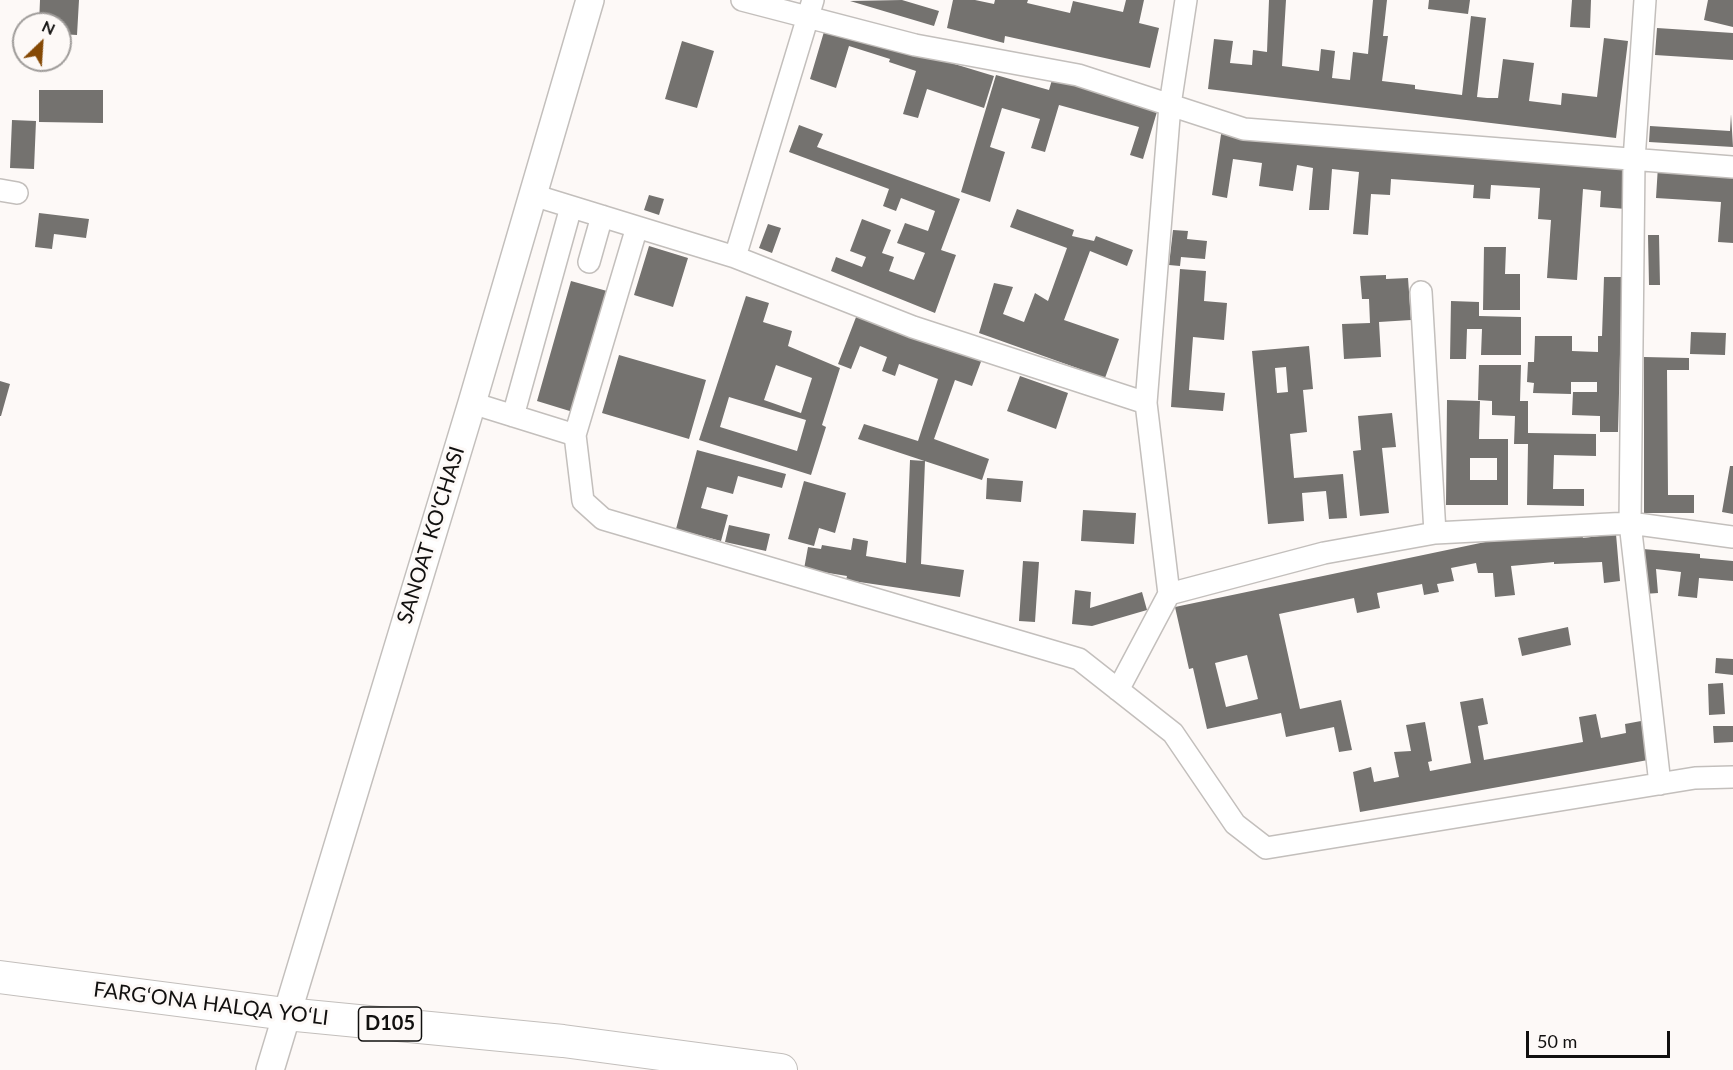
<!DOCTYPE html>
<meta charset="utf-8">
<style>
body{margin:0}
#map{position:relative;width:1733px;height:1070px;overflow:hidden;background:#fdf9f7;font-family:Lato,sans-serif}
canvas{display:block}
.north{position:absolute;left:12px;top:12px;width:60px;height:60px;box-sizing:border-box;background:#fdf9f7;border:2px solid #9f9c9a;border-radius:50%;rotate:25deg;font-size:16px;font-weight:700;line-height:24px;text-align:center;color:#11100f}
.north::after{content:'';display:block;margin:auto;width:21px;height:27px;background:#854905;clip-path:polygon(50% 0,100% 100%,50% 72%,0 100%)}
.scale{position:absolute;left:1526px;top:1031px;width:144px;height:27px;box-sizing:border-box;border:3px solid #11100f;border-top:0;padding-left:8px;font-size:18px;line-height:21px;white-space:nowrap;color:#11100f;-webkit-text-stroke:4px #fdf9f7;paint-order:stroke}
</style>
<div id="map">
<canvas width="1733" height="1070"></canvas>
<div class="north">N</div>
<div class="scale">50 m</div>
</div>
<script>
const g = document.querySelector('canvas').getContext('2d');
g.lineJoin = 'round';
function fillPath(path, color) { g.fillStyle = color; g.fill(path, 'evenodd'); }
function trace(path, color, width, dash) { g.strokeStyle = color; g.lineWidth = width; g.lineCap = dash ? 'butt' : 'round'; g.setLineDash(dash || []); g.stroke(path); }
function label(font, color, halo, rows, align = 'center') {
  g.font = font + ' Lato,sans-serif'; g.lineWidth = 6; g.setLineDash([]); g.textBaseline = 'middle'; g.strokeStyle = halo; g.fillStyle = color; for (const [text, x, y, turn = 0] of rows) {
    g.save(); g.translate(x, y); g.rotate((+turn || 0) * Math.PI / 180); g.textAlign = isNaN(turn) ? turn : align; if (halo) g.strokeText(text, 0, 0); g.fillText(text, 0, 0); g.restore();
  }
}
const building = new Path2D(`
 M 40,0 L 79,0 L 77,35 L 60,34 L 60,24 L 39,24 Z
 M 902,0 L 939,11 L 934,26 L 850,1 Z
 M 953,0 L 975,0 L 994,4 L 995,0 L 1028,0 L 1027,3 L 1070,13 L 1073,1 L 1123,12 L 1126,0 L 1144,0 L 1139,23 L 1159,28 L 1150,68 L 1005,36 L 1004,43 L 947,28 Z
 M 1269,0 L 1286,0 L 1282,66 L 1319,71 L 1321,49 L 1335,51 L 1332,78 L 1350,80 L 1353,52 L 1368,54 L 1373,0 L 1387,0 L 1383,36 L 1388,36 L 1382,81 L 1415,85 L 1415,89 L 1462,95 L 1471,16 L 1486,18 L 1477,97 L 1487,98 L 1498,98 L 1503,59 L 1534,63 L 1529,101 L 1561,105 L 1562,93 L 1597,97 L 1604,38 L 1628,41 L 1616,138 L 1208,89 L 1214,39 L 1233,41 L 1230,63 L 1252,65 L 1253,50 L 1267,52 Z
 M 1429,0 L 1470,0 L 1468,14 L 1428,9 Z
 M 1572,0 L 1591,0 L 1590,28 L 1570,27 Z
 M 1708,0 L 1733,0 L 1733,27 L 1704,20 Z
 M 826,25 L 994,76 L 984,108 L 927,89 L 918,118 L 903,114 L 916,71 L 889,62 L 890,59 L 849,46 L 836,88 L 810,79 Z
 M 1657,28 L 1733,33 L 1733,60 L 1655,55 Z
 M 682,41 L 714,51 L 697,108 L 665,99 Z
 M 1054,73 L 1159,105 L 1143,159 L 1130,155 L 1139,127 L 1059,105 L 1045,152 L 1031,148 L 1040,119 L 1002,108 L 990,147 L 1005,152 L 990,202 L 961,192 L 996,75 L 1049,90 Z
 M 39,90 L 103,90 L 103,123 L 39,122 Z
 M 1731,114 L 1733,147 L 1649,142 L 1650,126 L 1730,131 Z
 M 12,120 L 36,121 L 34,169 L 10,168 Z
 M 799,125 L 823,134 L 817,147 L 960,199 L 941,250 L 956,255 L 935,313 L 831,271 L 836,257 L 862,267 L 866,257 L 850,251 L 862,219 L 891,230 L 882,253 L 894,257 L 889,271 L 914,280 L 925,253 L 897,243 L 905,223 L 928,231 L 935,211 L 901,198 L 896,211 L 883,206 L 889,189 L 789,152 Z
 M 1222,128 L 1629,163 L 1626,209 L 1600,207 L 1601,191 L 1583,189 L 1577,280 L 1547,278 L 1551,220 L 1538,219 L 1540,188 L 1491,185 L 1490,199 L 1473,198 L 1474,185 L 1391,179 L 1390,195 L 1371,194 L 1368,235 L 1353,234 L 1359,172 L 1332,169 L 1329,210 L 1309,210 L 1313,168 L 1297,165 L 1293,191 L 1259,186 L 1262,163 L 1233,159 L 1227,198 L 1212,195 Z
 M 1658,166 L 1733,171 L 1733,243 L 1718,242 L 1721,202 L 1656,198 Z
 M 649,195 L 664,199 L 659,215 L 644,210 Z
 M 1017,209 L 1074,230 L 1072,236 L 1094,241 L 1096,236 L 1133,250 L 1127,266 L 1090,251 L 1064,320 L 1119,339 L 1105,378 L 979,333 L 994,283 L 1013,287 L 1003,314 L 1024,322 L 1035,293 L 1048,301 L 1067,248 L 1010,227 Z
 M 39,213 L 89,219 L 86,238 L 54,234 L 52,249 L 35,247 Z
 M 768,224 L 781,228 L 772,253 L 759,248 Z
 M 1173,230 L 1188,231 L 1187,239 L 1207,241 L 1205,259 L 1181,257 L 1180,266 L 1169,265 Z
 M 1648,235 L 1659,235 L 1660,285 L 1649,285 Z
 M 649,246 L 688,258 L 673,307 L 634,295 Z
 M 1484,247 L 1506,247 L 1505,274 L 1520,274 L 1520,310 L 1483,310 Z
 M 1180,269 L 1206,271 L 1204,301 L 1227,303 L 1224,340 L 1193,337 L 1189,390 L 1225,393 L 1223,411 L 1171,407 Z
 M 1386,275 L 1386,279 L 1408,278 L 1411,320 L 1379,322 L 1381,357 L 1344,359 L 1342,324 L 1370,323 L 1369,299 L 1362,299 L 1360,276 Z
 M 1604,277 L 1622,277 L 1618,432 L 1600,432 L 1600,416 L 1572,415 L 1573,392 L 1597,392 L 1597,382 L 1571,382 L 1571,394 L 1533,393 L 1534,383 L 1527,382 L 1528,362 L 1534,362 L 1535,336 L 1572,336 L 1572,351 L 1598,352 L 1598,336 L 1602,336 Z
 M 571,281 L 607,291 L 573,412 L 537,401 Z
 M 746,296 L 769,303 L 763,322 L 792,331 L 788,346 L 840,368 L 822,425 L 826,427 L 811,475 L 699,440 ZM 776,365 L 812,378 L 801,413 L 764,400 ZM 729,397 L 806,420 L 797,451 L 720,427 Z
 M 1451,301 L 1479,302 L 1479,316 L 1521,317 L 1521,355 L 1481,355 L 1482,329 L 1467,329 L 1466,359 L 1450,359 Z
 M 858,312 L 982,359 L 972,386 L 955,380 L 934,439 L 989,459 L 982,480 L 858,439 L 864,424 L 918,441 L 938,379 L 899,364 L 895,376 L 882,371 L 887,357 L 860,346 L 851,369 L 838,364 Z
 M 1691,332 L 1726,333 L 1725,355 L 1690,354 Z
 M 1309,346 L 1313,389 L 1303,390 L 1307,432 L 1290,434 L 1294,478 L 1343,474 L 1347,518 L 1329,519 L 1326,491 L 1302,493 L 1304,521 L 1268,524 L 1252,351 ZM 1286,367 L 1288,392 L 1277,393 L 1275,368 Z
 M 619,355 L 706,380 L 689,439 L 602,413 Z
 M 1644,357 L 1689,358 L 1689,370 L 1667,370 L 1668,495 L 1694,495 L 1694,513 L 1644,513 Z
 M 1479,365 L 1521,365 L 1520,401 L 1528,401 L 1528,433 L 1596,434 L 1596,456 L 1554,455 L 1553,489 L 1584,489 L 1584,506 L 1527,505 L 1528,444 L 1514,444 L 1515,416 L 1492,415 L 1492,401 L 1478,400 Z
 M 1020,376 L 1068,393 L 1056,429 L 1007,411 Z
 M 0,381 L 10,384 L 1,416 L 0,416 Z
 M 1447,400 L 1480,401 L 1479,439 L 1508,439 L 1508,505 L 1446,505 ZM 1470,458 L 1497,458 L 1497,480 L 1470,480 Z
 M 1392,413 L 1396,447 L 1382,448 L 1389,513 L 1360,516 L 1353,451 L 1361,450 L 1358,416 Z
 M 697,450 L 786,474 L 782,488 L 738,476 L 733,494 L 707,487 L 701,508 L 728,515 L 721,541 L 676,529 Z
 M 910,460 L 925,461 L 921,564 L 964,570 L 960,597 L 846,580 L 847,576 L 804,569 L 808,547 L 821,549 L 822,545 L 851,550 L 853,538 L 868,541 L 866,556 L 906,563 Z
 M 1730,466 L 1733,466 L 1733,514 L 1722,512 Z
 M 987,478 L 1023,481 L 1021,502 L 986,499 Z
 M 804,481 L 846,493 L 835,533 L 819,528 L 814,546 L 788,539 Z
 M 1083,510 L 1136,513 L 1134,544 L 1081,541 Z
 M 729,525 L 770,534 L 766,551 L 725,542 Z
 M 1582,533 L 1583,538 L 1616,534 L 1620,581 L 1604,583 L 1602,562 L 1554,564 L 1554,562 L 1511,566 L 1515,595 L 1495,597 L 1493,573 L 1478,573 L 1476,563 L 1451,568 L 1454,581 L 1437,584 L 1439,592 L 1424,595 L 1422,584 L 1377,593 L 1380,608 L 1357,613 L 1354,598 L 1279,614 L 1300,709 L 1341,700 L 1352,750 L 1339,752 L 1334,727 L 1286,737 L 1281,713 L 1207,729 L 1193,668 L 1189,669 L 1175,607 L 1490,541 ZM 1247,655 L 1258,699 L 1226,707 L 1215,663 Z
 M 1643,549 L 1700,554 L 1700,558 L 1733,561 L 1733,581 L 1699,578 L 1697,598 L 1678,596 L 1681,572 L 1656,569 L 1658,593 L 1644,594 Z
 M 1023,561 L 1039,562 L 1035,622 L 1019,621 Z
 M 1075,590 L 1091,592 L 1090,608 L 1142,592 L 1147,610 L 1092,626 L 1072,624 Z
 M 1568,627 L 1571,645 L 1522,656 L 1518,638 Z
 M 1716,658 L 1733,659 L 1733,675 L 1715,673 Z
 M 1723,683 L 1725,714 L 1709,715 L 1708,684 Z
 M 1483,698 L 1488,724 L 1478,726 L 1484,760 L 1583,742 L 1579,717 L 1596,714 L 1601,738 L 1626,733 L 1625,724 L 1641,721 L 1648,760 L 1360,812 L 1353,772 L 1371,767 L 1374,782 L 1399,777 L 1394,752 L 1411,751 L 1406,725 L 1425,722 L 1432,761 L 1428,762 L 1430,771 L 1471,763 L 1460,702 Z
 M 1713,726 L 1733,726 L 1733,742 L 1714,743 Z`);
const minor = new Path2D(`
 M 742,0 L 915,45 L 1078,75 L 1244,129 L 1733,167
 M 1645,0 L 1634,160 L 1630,523 L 1660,784
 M 0,190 L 17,193
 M 533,195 L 637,227
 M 735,257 L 813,0
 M 589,262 L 602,216
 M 1421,292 L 1435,533
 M 472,403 L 575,435 L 583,501 L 603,519 L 1079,659 L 1173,733 L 1235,824 L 1266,848 L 1695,778 L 1733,777
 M 1146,403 L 1170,105 L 1186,0
 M 513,416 L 571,207
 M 575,435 L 637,227 L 735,257 L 913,327 L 1146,403 L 1169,594
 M 1118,690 L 1169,594 L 1324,553 L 1435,533 L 1630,523 L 1733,537`);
const major = new Path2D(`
 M 270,1070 L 472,403 L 590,0`);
const highway = new Path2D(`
 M 0,977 L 286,1014 L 563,1041 L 781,1070`);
const shields = [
 [390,1024,63]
];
const shieldNames = [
 ["D105",390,1024]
];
const streetNames = [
 ["SANOAT KO'CHASI",431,535,-73],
 ["FARG‘ONA HALQA YO‘LI",211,1004,7]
];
fillPath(building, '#74726f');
trace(minor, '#c3bfbc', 24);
trace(major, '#c3bfbc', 30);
trace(highway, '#c3bfbc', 34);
trace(minor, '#fff', 21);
trace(major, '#fff', 27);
trace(highway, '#fff', 32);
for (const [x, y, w] of shields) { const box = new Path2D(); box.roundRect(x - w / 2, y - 17, w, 34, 4.5); g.fillStyle = '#fdf9f7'; g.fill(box); trace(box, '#11100f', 1.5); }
label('bold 20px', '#11100f', null, shieldNames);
label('21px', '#11100f', '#fdf9f7', streetNames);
</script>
